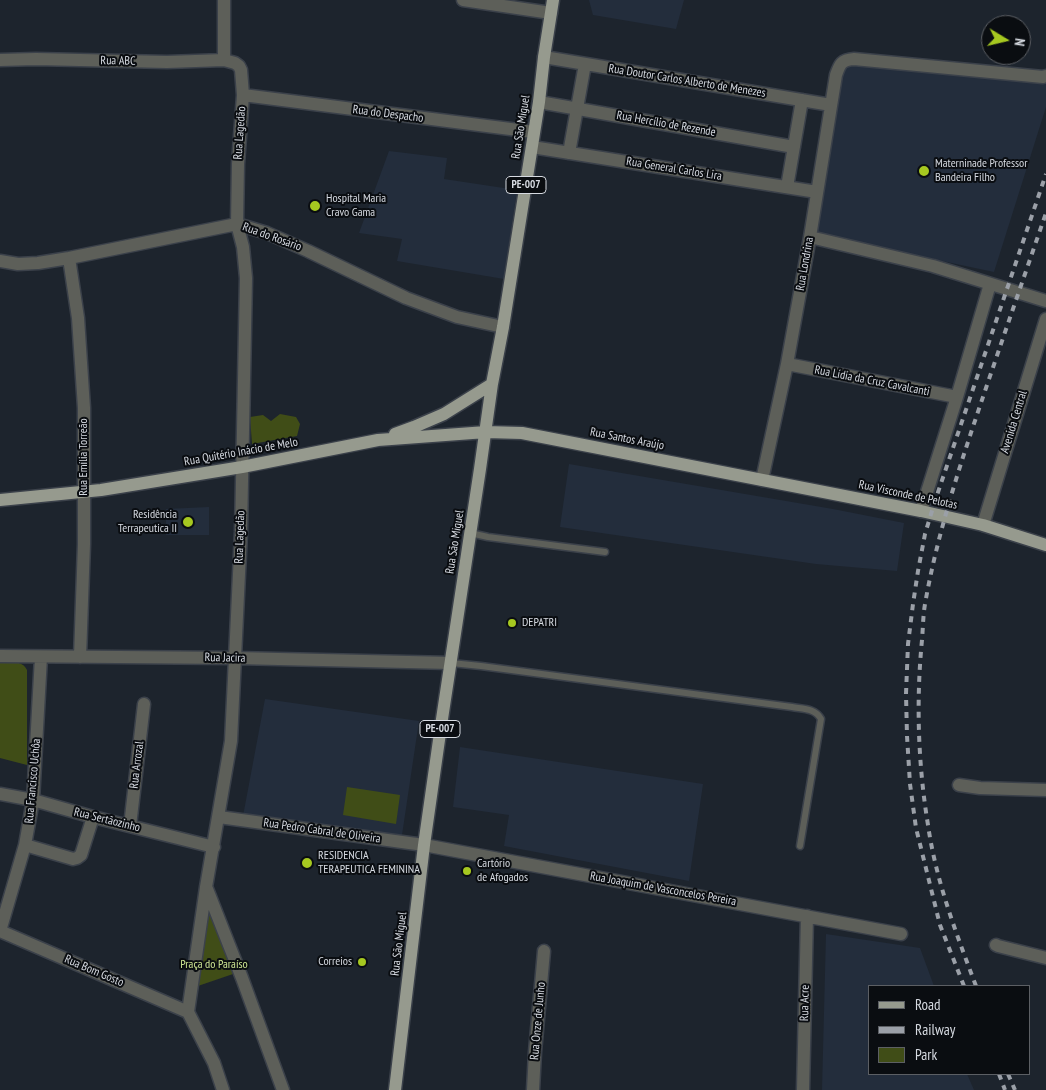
<!DOCTYPE html>
<meta charset="utf-8">
<style>
body{margin:0}
#map{position:relative;width:1046px;height:1090px;overflow:hidden;background:#1d242d;font-family:"PT Sans Narrow",sans-serif}
canvas{display:block}
.legend{position:absolute;left:868px;top:985px;width:162px;height:90px;box-sizing:border-box;background:#0a0d11;border:1px solid #5c5f64;margin:0;padding:6px 9px;list-style:none;font-size:15px;color:#d6dae1}
.legend li{display:flex;align-items:center;gap:10px;height:25px}
.legend b{width:25px;border:1px solid #5c5f64}
.north{position:absolute;left:981px;top:15px;width:50px;height:50px;box-sizing:border-box;background:#0a0d11;border:1px solid #5c5f64;border-radius:50%;rotate:99deg;font-size:14px;font-weight:700;line-height:20px;text-align:center;color:#d6dae1}
.north::after{content:'';display:block;margin:auto;width:18px;height:22px;background:#a6c820;clip-path:polygon(50% 0,100% 100%,50% 72%,0 100%)}
</style>
<div id="map">
<canvas width="1046" height="1090"></canvas>
<ul class="legend">
<li><b style="height:6px;background:#969a8e"></b>Road</li>
<li><b style="height:6px;background:#9ba0a8"></b>Railway</li>
<li><b style="height:14px;background:#404d17"></b>Park</li>
</ul>
<div class="north">N</div>
</div>
<script>
const g = document.querySelector('canvas').getContext('2d');
g.lineJoin = 'round';
function fillPath(path, color) { g.fillStyle = color; g.fill(path, 'evenodd'); }
function trace(path, color, width, dash) { g.strokeStyle = color; g.lineWidth = width; g.lineCap = dash ? 'butt' : 'round'; g.setLineDash(dash || []); g.stroke(path); }
function label(font, color, halo, rows, align = 'center') {
  g.font = font + ' "PT Sans Narrow",sans-serif'; g.lineWidth = 4; g.setLineDash([]); g.textBaseline = 'middle'; g.strokeStyle = halo; g.fillStyle = color; for (const [text, x, y, turn = 0] of rows) {
    g.save(); g.translate(x, y); g.rotate((+turn || 0) * Math.PI / 180); g.textAlign = isNaN(turn) ? turn : align; if (halo) g.strokeText(text, 0, 0); g.fillText(text, 0, 0); g.restore();
  }
}
const built = new Path2D(`
 M 589,0 L 684,0 L 676,29 L 593,15 Z
 M 839,56 L 1046,80 L 1046,107 L 994,272 L 814,234 Z
 M 389,151 L 447,158 L 444,179 L 517,190 L 504,279 L 397,261 L 402,239 L 359,233 Z
 M 569,464 L 833,509 L 904,523 L 897,571 L 816,564 L 560,527 Z
 M 209,507 L 209,535 L 166,535 L 166,509 Z
 M 265,699 L 419,721 L 402,835 L 243,816 Z
 M 460,747 L 703,784 L 689,881 L 504,846 L 509,815 L 453,807 Z
 M 826,934 L 920,948 L 934,986 L 870,986 L 870,1074 L 967,1074 L 974,1090 L 822,1090 Z`);
const green = new Path2D(`
 M 280,414 L 296,417 L 300,424 L 297,436 L 252,444 L 250,417 L 263,415 L 271,421 Z
 M 0,662 C 10,662 22,660 27,670 L 27,765 L 0,758 Z
 M 347,787 L 400,795 L 396,824 L 343,815 Z
 M 209,913 L 211,914 L 215,922 L 233,974 L 195,987 L 207,914 Z`);
const service = new Path2D(`
 M 470,533 L 488,537 L 605,552
 M 451,663 L 481,666 L 792,707 C 803,709 815,708 821,719 L 800,846`);
const minor = new Path2D(`
 M 224,0 L 224,60
 M 463,0 L 551,13
 M 544,57 L 831,105
 M 0,60 L 36,59 L 167,62 L 224,60 L 235,63 L 239,66 L 241,70 L 243,95 L 238,164 L 237,224 L 243,247 L 246,278 L 241,532 L 231,741 L 206,887 L 188,1012
 M 243,95 L 534,132
 M 539,102 L 794,147
 M 532,147 L 817,192
 M 569,153 L 585,64
 M 787,187 L 802,100
 M 810,237 L 933,266 L 1046,301
 M 69,258 L 78,318 L 84,408 L 84,544 L 80,657
 M 0,261 L 18,264 L 38,263 L 69,258 L 237,224 L 267,233 L 308,251 L 406,298 L 457,317 L 503,327
 M 787,364 L 957,397
 M 762,480 L 787,364 L 810,237 L 836,75 C 840,64 841,60 854,59 L 1043,77 L 1046,76
 M 921,511 L 957,397 L 990,284
 M 983,525 L 1046,319
 M 0,656 L 236,658 L 451,663
 M 959,785 L 980,788 L 1046,790
 M 0,794 L 33,800 L 93,817 L 214,847
 M 219,817 L 424,845 L 901,934
 M 130,826 L 144,704
 M 25,845 L 73,859 L 77,858 L 81,855 L 93,817
 M 207,889 L 242,978 L 283,1090
 M 0,931 L 25,845 L 33,800 L 41,657
 M 0,931 L 188,1012
 M 996,945 L 998,946 L 1046,958
 M 188,1012 L 214,1063 L 223,1090
 M 533,1090 L 535,1052 L 544,951
 M 803,1090 L 807,916`);
const primary = new Path2D(`
 M 395,434 L 414,427 L 444,414 L 492,384
 M 0,500 L 101,490 L 242,467 L 378,440 L 486,432 L 522,433 L 921,511 L 983,525 L 1046,545
 M 395,1090 L 424,845 L 442,719 L 480,469 L 492,384 L 503,327 L 539,102 L 544,57 L 553,0`);
const rail = new Path2D(`
 M 964,986 L 940,925 L 916,828 L 910,784 L 907,736 L 906,694 L 908,644 L 913,604 L 918,571 L 925,534 L 935,501 L 1046,174
 M 976,986 C 956,933 936,881 928,825 C 918,764 916,701 922,640 C 923,628 923,616 925,604 C 938,530 962,459 986,388 C 1006,329 1026,271 1046,213
 M 999,1074 L 1005,1090
 M 1008,1074 L 1015,1090`);
const markers = [
 [924,171,6,"#a6c820"],
 [315,206,6,"#a6c820"],
 [188,522,6,"#a6c820"],
 [512,623,5,"#a6c820"],
 [307,863,6,"#a6c820"],
 [467,871,5,"#a6c820"],
 [362,962,5,"#a6c820"]
];
const shields = [
 [526,185,40],
 [440,729,40]
];
const shieldNames = [
 ["PE-007",526,185],
 ["PE-007",440,729]
];
const streetNames = [
 ["Rua ABC",118,61,1],
 ["Rua Doutor Carlos Alberto de Menezes",687,81,9],
 ["Rua do Despacho",388,114,7],
 ["Rua Hercílio de Rezende",666,124,10],
 ["Rua São Miguel",521,127,-81],
 ["Rua Lagedão",240,133,-86],
 ["Rua General Carlos Lira",674,169,9],
 ["Rua do Rosário",272,237,20],
 ["Rua Londrina",805,264,-80],
 ["Rua Lídia da Cruz Cavalcanti",872,381,11],
 ["Avenida Central",1014,422,-73],
 ["Rua Santos Araújo",627,439,11],
 ["Rua Quitério Inácio de Melo",241,452,-10],
 ["Rua Emília Torreão",84,457,-90],
 ["Rua Visconde de Pelotas",908,495,12],
 ["Rua Lagedão",240,537,-88],
 ["Rua São Miguel",455,542,-81],
 ["Rua Jacira",225,658,1],
 ["Rua Arrozal",137,765,-83],
 ["Rua Francisco Uchôa",33,781,-85],
 ["Rua Sertãozinho",107,820,14],
 ["Rua Pedro Cabral de Oliveira",322,831,8],
 ["Rua Joaquim de Vasconcelos Pereira",663,889,10],
 ["Rua São Miguel",399,944,-83],
 ["Rua Bom Gosto",94,971,23],
 ["Rua Acre",805,1003,-89],
 ["Rua Onze de Junho",538,1021,-85]
];
const poiNames = [
 ["Materninade Professor",935,164],
 ["Bandeira Filho",935,178],
 ["Hospital Maria",326,199],
 ["Cravo Gama",326,213],
 ["Residência",177,515,"right"],
 ["Terrapeutica II",177,529,"right"],
 ["DEPATRI",522,623],
 ["RESIDENCIA",318,856],
 ["TERAPEUTICA FEMININA",318,870],
 ["Cartório",477,864],
 ["de Afogados",477,878],
 ["Correios",352,962,"right"]
];
const parkNames = [
 ["Praça do Paraíso",214,965]
];
fillPath(built, '#232d3c');
fillPath(green, '#404d17');
trace(service, '#3b414a', 9);
trace(minor, '#3b414a', 15);
trace(primary, '#3b414a', 15);
trace(service, '#5d5f59', 6);
trace(minor, '#5d5f59', 12);
trace(primary, '#969a8e', 12);
trace(rail, '#9ba0a8', 4, [6, 6]);
for (const [x, y, r, color] of markers) { const dot = new Path2D(); dot.arc(x, y, r, 0, 2 * Math.PI); g.fillStyle = color; g.fill(dot); trace(dot, '#0a0d11', 2); }
for (const [x, y, w] of shields) { const box = new Path2D(); box.roundRect(x - w / 2, y - 8.5, w, 17, 4); g.fillStyle = '#0a0d11'; g.fill(box); trace(box, '#d6dae1', 1); }
label('bold 11px', '#d6dae1', null, shieldNames);
label('12px', '#d6dae1', '#0a0d11', streetNames);
label('12px', '#d6dae1', '#0a0d11', poiNames, 'left');
label('12px', '#cde492', '#0a0d11', parkNames);
</script>
